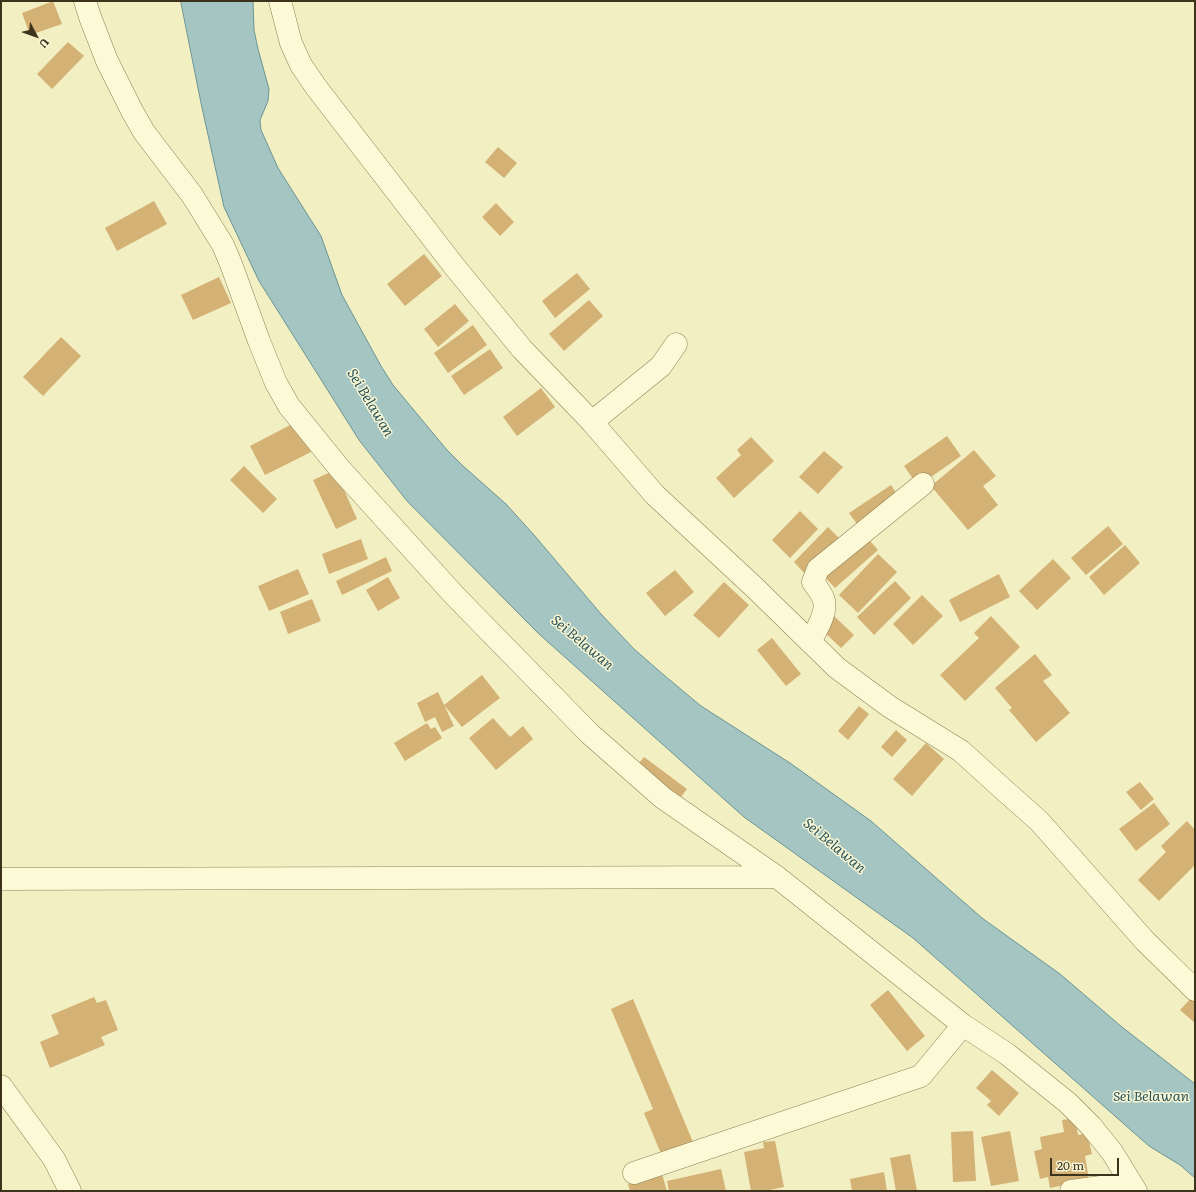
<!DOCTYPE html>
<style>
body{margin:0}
#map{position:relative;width:1196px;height:1192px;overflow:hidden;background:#f2efc2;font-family:Literata,serif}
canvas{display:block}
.frame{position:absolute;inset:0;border:2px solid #3d331d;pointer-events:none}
.north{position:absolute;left:16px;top:16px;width:40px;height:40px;-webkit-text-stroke:3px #f9f6d3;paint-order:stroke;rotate:131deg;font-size:11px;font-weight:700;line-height:16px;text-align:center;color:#3d331d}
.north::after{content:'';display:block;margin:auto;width:14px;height:18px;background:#3d331d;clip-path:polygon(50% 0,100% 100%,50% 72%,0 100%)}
.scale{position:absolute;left:1050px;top:1158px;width:69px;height:18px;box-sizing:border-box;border:2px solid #3d331d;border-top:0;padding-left:5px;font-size:12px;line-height:14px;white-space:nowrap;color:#3d331d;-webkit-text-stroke:3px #f9f6d3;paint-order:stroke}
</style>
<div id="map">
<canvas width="1196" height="1192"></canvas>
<div class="frame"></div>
<div class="north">U</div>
<div class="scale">20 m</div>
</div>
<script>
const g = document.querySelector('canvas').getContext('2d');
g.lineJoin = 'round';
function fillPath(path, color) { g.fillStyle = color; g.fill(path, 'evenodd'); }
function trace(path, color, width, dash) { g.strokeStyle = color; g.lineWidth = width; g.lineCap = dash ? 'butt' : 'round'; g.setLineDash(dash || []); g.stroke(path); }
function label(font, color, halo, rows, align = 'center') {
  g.font = font + ' Literata,serif'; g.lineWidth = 3; g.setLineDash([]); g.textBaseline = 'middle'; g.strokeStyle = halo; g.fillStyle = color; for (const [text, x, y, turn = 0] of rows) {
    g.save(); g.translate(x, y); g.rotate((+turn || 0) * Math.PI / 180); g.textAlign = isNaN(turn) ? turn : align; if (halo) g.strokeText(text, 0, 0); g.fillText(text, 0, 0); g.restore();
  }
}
const water = new Path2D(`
 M 181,1 L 253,1 L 254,30 L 258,49 L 269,89 L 268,101 L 260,120 L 261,130 L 278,168 L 321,236 L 342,295 L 381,366 L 393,385 L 447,450 L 462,465 L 506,504 L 534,535 L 601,614 L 634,649 L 665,676 L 701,706 L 790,763 L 871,821 L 982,918 L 1060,974 L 1122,1027 L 1195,1084 L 1195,1178 L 1180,1165 L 1149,1146 L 913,938 L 744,817 L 539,634 L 407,501 L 359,440 L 259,281 L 224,207 L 201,103 Z`);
const building = new Path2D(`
 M 53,1 L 62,24 L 30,35 L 22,13 Z
 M 68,42 L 84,56 L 52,89 L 37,74 Z
 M 498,147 L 517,163 L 504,178 L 485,162 Z
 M 154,201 L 167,224 L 117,251 L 105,228 Z
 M 496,203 L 514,222 L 500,236 L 482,217 Z
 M 424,254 L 442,276 L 405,306 L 387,284 Z
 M 577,273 L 590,289 L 555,318 L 542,301 Z
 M 219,277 L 231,303 L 193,320 L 181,295 Z
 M 589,300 L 603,316 L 564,351 L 549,334 Z
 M 455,304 L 469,321 L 438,347 L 424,329 Z
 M 473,325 L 487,345 L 448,373 L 434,353 Z
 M 61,337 L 81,356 L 43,396 L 23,377 Z
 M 490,349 L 503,368 L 464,395 L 451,376 Z
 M 541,388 L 555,407 L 517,436 L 503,417 Z
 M 296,422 L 311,452 L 265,475 L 250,446 Z
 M 947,436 L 961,456 L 918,486 L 904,466 Z
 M 751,437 L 774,461 L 734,498 L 716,478 L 741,455 L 737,450 Z
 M 974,450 L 996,476 L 983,486 L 998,505 L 968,530 L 931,486 Z
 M 824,451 L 843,467 L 818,494 L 799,477 Z
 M 244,466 L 277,499 L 263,513 L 230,480 Z
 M 335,470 L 357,519 L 336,529 L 313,480 Z
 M 891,485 L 901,500 L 860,528 L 849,513 Z
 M 800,511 L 818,529 L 790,558 L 772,540 Z
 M 1108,526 L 1123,544 L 1086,575 L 1071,558 Z
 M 828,527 L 842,541 L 807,576 L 794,562 Z
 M 865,535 L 878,550 L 835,588 L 821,573 Z
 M 361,539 L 368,559 L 329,574 L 322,554 Z
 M 1125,545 L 1140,563 L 1104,595 L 1089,577 Z
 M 878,554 L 897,572 L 858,613 L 839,595 Z
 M 386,557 L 392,571 L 342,595 L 336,581 Z
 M 1053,559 L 1071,578 L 1037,610 L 1019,591 Z
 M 298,569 L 309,594 L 269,611 L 258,586 Z
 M 675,570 L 694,592 L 665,616 L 646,593 Z
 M 999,574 L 1010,597 L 960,622 L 949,600 Z
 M 388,577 L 400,598 L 378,611 L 366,590 Z
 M 895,581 L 911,598 L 874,635 L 857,617 Z
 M 724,582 L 749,605 L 719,638 L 693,615 Z
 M 922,595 L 943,616 L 913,645 L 893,624 Z
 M 312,599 L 321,621 L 288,634 L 280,612 Z
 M 834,616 L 854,635 L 841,648 L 821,629 Z
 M 991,616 L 1020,647 L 965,701 L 940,675 L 979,638 L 974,633 Z
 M 772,638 L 801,674 L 786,686 L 757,650 Z
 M 1035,654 L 1052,675 L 1043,681 L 1070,713 L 1036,742 L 1009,710 L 1012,708 L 995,688 Z
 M 482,675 L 500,698 L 462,727 L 444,705 Z
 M 438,692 L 454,726 L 442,732 L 435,717 L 425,722 L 417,703 Z
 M 859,706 L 869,714 L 848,740 L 838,731 Z
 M 493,718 L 510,737 L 523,726 L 533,739 L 496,770 L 469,738 Z
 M 427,723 L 431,729 L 435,727 L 442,738 L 405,761 L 394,743 Z
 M 896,730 L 907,740 L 892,757 L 881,747 Z
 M 926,743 L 944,759 L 912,796 L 893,779 Z
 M 644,757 L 687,789 L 678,801 L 635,768 Z
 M 1140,782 L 1154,799 L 1141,810 L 1126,792 Z
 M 1154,803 L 1170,824 L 1136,851 L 1119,829 Z
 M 1187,821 L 1195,830 L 1195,848 L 1194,850 L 1195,851 L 1195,865 L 1159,901 L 1138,880 L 1166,852 L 1161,846 Z
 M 888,990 L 925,1036 L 907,1051 L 870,1005 Z
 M 1193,996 L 1195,997 L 1195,1023 L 1180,1010 Z
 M 94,997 L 97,1003 L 106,1000 L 118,1030 L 101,1037 L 105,1045 L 50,1068 L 40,1042 L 59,1034 L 51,1015 Z
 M 633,999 L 693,1142 L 662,1156 L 644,1113 L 653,1109 L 611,1009 Z
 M 992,1070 L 1019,1093 L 999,1116 L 987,1105 L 991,1101 L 976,1088 Z
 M 1075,1118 L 1078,1135 L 1087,1133 L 1092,1154 L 1085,1156 L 1089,1180 L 1050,1188 L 1048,1177 L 1040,1179 L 1034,1151 L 1042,1149 L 1040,1137 L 1064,1132 L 1062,1120 Z
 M 973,1131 L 976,1181 L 953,1182 L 951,1132 Z
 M 1010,1131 L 1019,1181 L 991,1186 L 981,1137 Z
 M 775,1141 L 784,1187 L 765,1191 L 751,1191 L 744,1152 L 764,1148 L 763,1142 Z
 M 910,1154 L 917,1191 L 896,1191 L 890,1158 Z
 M 721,1169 L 726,1191 L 669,1191 L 667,1181 Z
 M 884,1172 L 887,1191 L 852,1191 L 850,1179 Z
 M 662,1174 L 667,1191 L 630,1191 L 628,1184 Z`);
const minor = new Path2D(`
 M 85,1 L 90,17 L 107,61 L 132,111 L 144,132 L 192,195 L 223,245 L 231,264 L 259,341 L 276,383 L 289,406 L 340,469 L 455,596 L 590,734 L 663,798 L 777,877 L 963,1025 L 1007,1054 L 1068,1103 L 1091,1126 L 1112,1152 L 1136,1191
 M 280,1 L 291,43 L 301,65 L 316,87 L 454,266 L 522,349 L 592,422 L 655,495 L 754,587 L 837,668 L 890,707 L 961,751 L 1004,790 L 1039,821 L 1145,941 L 1195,990
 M 592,422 L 661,366 L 676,344
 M 810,642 C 816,631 829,610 823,598 C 821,592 816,587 813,582 L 818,569 L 923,484
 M 1,879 L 777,877
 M 1,1086 L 54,1159 L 70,1191
 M 634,1173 L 921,1076 L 963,1025
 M 1071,1191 L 1131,1183`);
const waterNames = [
 ["Sei Belawan",370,403,59],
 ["Sei Belawan",582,643,40],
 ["Sei Belawan",834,846,40],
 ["Sei Belawan",1151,1097]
];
fillPath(water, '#a5c5c2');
trace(water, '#6a9493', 1);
fillPath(building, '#d4b174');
trace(minor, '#8e8157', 23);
trace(minor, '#fcf9d6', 22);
label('italic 14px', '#2b565e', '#f9f6d3', waterNames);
</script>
